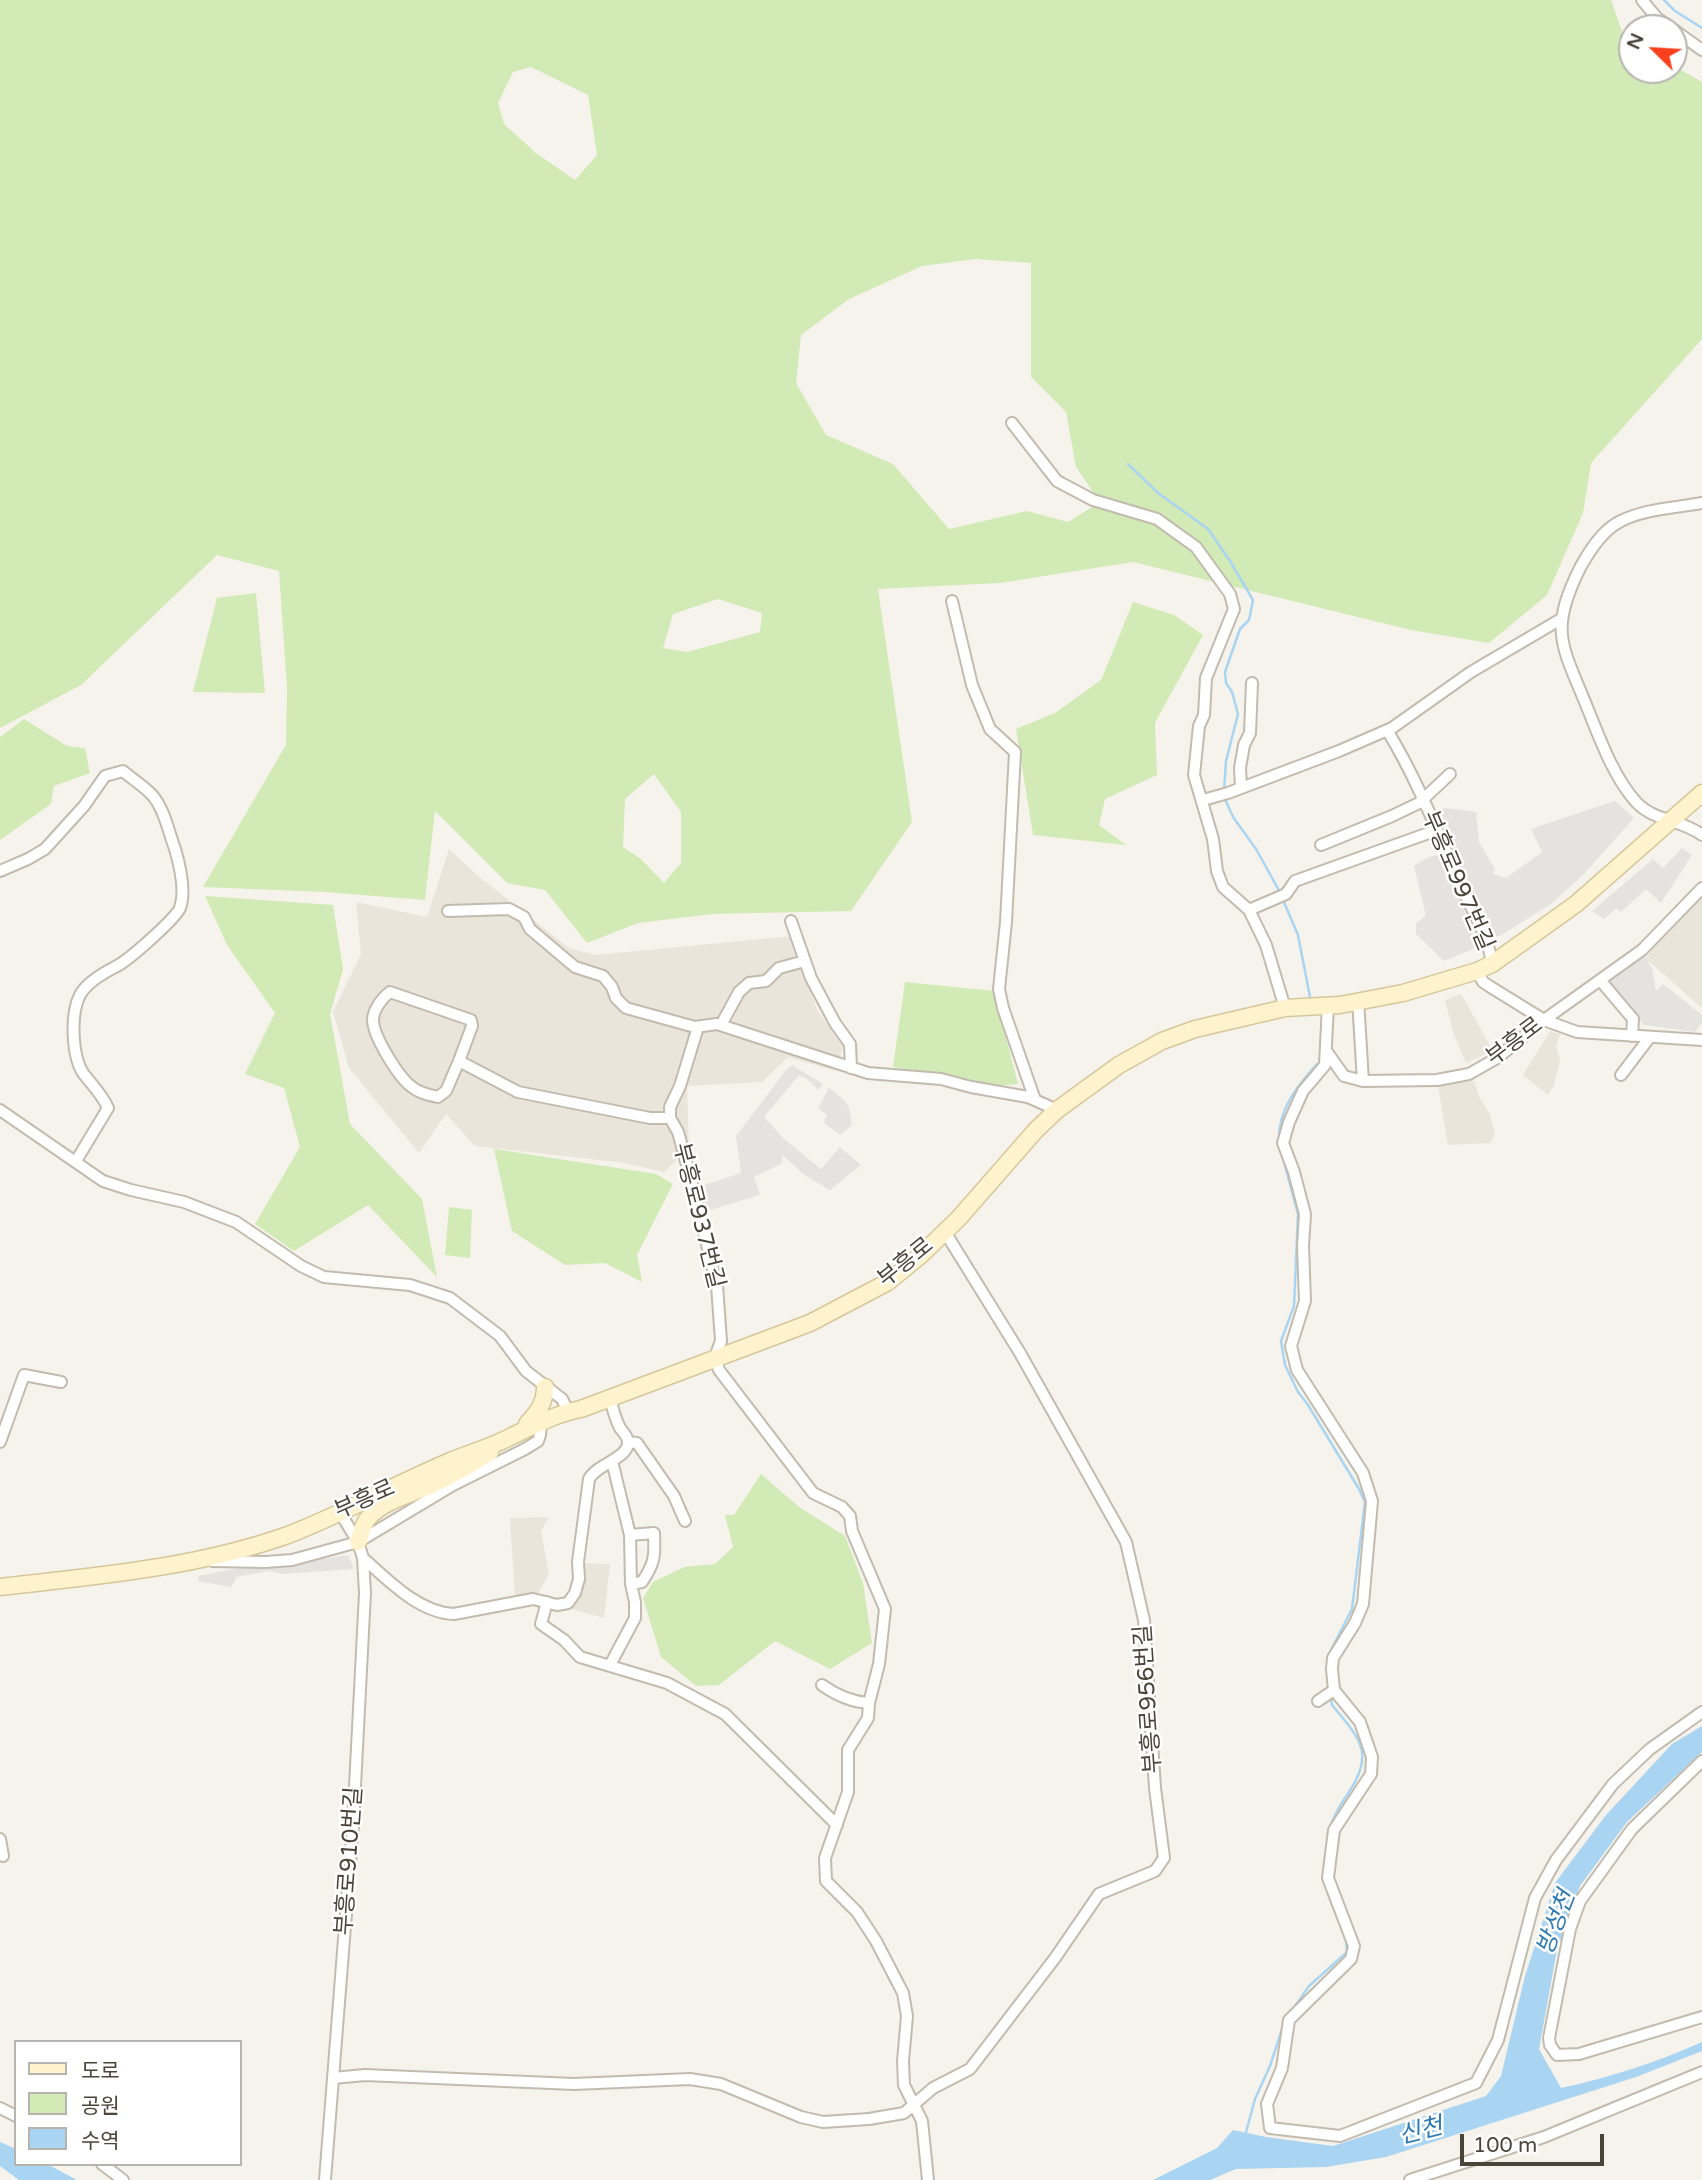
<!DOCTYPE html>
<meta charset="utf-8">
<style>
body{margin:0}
#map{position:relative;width:1702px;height:2180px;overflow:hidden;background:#f6f3ec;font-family:"Varela Round","Noto Sans KR",sans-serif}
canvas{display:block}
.legend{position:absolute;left:14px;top:2040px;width:228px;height:126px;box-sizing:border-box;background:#fff;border:2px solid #b7b4b0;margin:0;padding:9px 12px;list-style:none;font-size:21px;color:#4b4439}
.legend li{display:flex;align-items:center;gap:14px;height:35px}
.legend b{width:35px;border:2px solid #b7b4b0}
.north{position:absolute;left:1618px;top:14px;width:70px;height:70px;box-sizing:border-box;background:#fff;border:2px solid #b7b4b0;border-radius:50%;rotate:294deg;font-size:19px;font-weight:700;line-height:28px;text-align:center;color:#4b4439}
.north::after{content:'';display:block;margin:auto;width:24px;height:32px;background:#fc3f1d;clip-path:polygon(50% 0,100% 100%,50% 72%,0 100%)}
.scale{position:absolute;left:1460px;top:2134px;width:144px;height:32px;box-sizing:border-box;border:4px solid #4b4439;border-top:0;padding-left:9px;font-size:21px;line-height:24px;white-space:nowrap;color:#4b4439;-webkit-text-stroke:5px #fff;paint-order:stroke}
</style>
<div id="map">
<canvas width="1702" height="2180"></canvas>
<ul class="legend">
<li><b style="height:9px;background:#fff3cd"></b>도로</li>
<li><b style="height:19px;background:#d2eab5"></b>공원</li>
<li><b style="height:19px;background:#a9d4f2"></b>수역</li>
</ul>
<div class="north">N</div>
<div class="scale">100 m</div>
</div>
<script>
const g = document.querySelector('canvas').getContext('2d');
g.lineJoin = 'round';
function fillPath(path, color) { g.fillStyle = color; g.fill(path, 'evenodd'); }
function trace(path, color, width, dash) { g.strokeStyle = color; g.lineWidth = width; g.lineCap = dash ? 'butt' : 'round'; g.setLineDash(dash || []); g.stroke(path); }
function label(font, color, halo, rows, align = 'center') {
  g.font = font + ' "Varela Round","Noto Sans KR",sans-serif'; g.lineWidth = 5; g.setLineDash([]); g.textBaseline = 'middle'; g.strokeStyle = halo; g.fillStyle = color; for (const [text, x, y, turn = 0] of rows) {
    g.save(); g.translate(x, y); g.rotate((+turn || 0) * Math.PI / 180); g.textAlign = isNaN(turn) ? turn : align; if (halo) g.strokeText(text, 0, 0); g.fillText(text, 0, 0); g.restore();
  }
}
const residential = new Path2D(`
 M 449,849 L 478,876 L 569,948 L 595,955 L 793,936 L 817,1010 L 843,1046 L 836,1071 L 788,1057 L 762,1082 L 687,1086 L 689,1148 L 664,1172 L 625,1163 L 475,1146 L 446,1114 L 419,1153 L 349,1068 L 333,1012 L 361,954 L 356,902 L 427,917 Z
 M 1702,893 L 1702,1008 L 1646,959 L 1656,941 Z
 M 1461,994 L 1493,1051 L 1466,1063 L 1454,1035 L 1445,1000 Z
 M 1550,1031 L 1560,1034 L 1556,1047 L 1560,1061 L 1554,1085 L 1548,1095 L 1523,1075 Z
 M 1474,1081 L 1479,1097 L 1490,1115 L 1495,1134 L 1490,1143 L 1448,1145 L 1438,1085 Z
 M 549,1517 L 541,1531 L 549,1574 L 537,1595 L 515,1596 L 510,1518 Z
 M 583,1563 L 610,1564 L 604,1618 L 572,1609 L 578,1598 Z`);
const green = new Path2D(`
 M 0,0 L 1611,0 L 1624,37 L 1632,41 L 1632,70 L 1674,70 L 1674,66 L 1702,82 L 1702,339 L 1591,463 L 1583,513 L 1547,595 L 1489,643 L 1411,630 L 1133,562 L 1000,583 L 878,589 L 912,822 L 851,911 L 712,914 L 638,923 L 587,943 L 545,890 L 507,883 L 435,811 L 425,900 L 325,892 L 203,887 L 286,745 L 287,688 L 279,571 L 217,555 L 81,685 L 0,728 ZM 531,67 L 588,95 L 597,155 L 575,180 L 536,153 L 504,124 L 498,103 L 513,72 ZM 975,259 L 1031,263 L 1031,377 L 1066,412 L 1076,467 L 1100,502 L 1068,522 L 1027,511 L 949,529 L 893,464 L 826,435 L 796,383 L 801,335 L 849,299 L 922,266 ZM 718,599 L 762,613 L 760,632 L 687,652 L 663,648 L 673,614 ZM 654,774 L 681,812 L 681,863 L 664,883 L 641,859 L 623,847 L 625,799 Z
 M 256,593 L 265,693 L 193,692 L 217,598 Z
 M 1133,602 L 1174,615 L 1203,635 L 1155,723 L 1157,775 L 1105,799 L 1099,825 L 1126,845 L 1033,835 L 1016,729 L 1055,713 L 1101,680 Z
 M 24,719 L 67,746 L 85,748 L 90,773 L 54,786 L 51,804 L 0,840 L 0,737 Z
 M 205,896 L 333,905 L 343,969 L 330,1014 L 350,1124 L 422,1199 L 437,1277 L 368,1205 L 294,1251 L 255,1224 L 300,1147 L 284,1088 L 245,1074 L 275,1013 L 227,945 Z
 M 905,982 L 994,991 L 1018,1084 L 997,1086 L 893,1067 Z
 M 494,1149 L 656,1174 L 673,1184 L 637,1255 L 642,1282 L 605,1263 L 565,1265 L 512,1231 Z
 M 449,1207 L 472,1210 L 470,1258 L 445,1255 Z
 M 761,1474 L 799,1507 L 845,1536 L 863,1583 L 872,1643 L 830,1669 L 775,1641 L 719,1685 L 696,1686 L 661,1657 L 643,1598 L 653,1582 L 684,1567 L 715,1564 L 733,1547 L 725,1515 L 734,1515 Z`);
const parking = new Path2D(`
 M 1615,801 L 1634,818 L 1583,875 L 1552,903 L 1500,936 L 1491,937 L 1481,907 L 1467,885 L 1438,816 L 1444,808 L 1476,812 L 1479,842 L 1495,869 L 1493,874 L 1506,878 L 1542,852 L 1531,829 Z
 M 1682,848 L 1692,855 L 1661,903 L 1646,889 L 1621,912 L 1616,908 L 1604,919 L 1592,911 L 1653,859 L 1663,868 Z
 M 1442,854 L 1478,947 L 1444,961 L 1416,934 L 1416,923 L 1426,916 L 1414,866 L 1429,857 Z
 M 1644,955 L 1652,968 L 1656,991 L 1663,984 L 1702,1015 L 1702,1022 L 1695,1032 L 1644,1025 L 1606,981 Z
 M 792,1065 L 823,1084 L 818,1090 L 807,1079 L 799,1075 L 764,1117 L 784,1139 L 821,1169 L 840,1147 L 861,1165 L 830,1190 L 806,1176 L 781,1154 L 783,1163 L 754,1177 L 760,1195 L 710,1210 L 703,1200 L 701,1186 L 741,1173 L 736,1136 L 786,1070 Z
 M 829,1088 L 841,1097 L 849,1107 L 852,1125 L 840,1135 L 824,1123 L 827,1115 L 818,1108 Z
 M 348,1555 L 354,1569 L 282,1574 L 268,1571 L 237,1577 L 231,1587 L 198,1581 L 199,1576 L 254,1565 L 275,1566 Z`);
const water = new Path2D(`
 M 1702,1726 L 1702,1752 L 1627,1822 L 1580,1886 L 1557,1950 L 1539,2049 L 1561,2088 C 1608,2078 1658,2062 1702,2042 L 1702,2051 L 1636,2077 L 1386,2157 L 1326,2167 L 1236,2169 L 1210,2180 L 1153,2180 L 1217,2148 L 1233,2130 L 1266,2137 L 1333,2146 L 1486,2096 L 1501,2076 L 1525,1976 L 1555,1883 L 1606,1815 L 1672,1744 Z
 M 0,2142 L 16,2149 L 16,2164 L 47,2164 L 77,2180 L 19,2180 L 0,2166 Z`);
const stream = new Path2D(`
 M 1664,0 L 1675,11 L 1702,28
 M 1128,464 L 1158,493 L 1208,529 L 1230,561 L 1253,600 L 1249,620 L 1240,629 L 1225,672 L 1226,683 L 1232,692 L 1238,714 L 1226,761 L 1224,791
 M 1224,797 L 1233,817 L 1256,849 L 1281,894
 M 1283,900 L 1298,935 L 1310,997
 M 1279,1140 C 1278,1110 1297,1086 1317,1064
 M 1280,1147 L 1298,1214 L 1294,1306 L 1281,1341 L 1285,1365 L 1298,1392 L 1308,1405 L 1359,1489 L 1365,1502 L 1352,1609 L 1328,1656
 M 1331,1826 C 1334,1813 1342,1803 1349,1792 C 1376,1752 1358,1737 1332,1705 L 1331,1697
 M 1325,1864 L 1327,1846
 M 1293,2009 L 1309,1986 L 1347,1952 L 1346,1940
 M 1245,2136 L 1255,2099 L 1270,2066 L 1285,2020`);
const minor = new Path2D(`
 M 1642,0 L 1657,18 L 1671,28
 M 1674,30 L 1702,50
 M 1012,423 L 1057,481 L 1093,500 L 1157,519 L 1196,547 L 1230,594 L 1234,609 L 1206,678 L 1204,715 L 1199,726 L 1194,775 L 1213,839 L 1217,871 L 1223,887 L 1249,910 L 1266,945 L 1285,1008
 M 1702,503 C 1675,508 1643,509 1619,522 C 1602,531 1590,550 1581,566 C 1548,631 1562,645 1587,707 C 1600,739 1613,776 1636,802 C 1655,822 1681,819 1702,835
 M 952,601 L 972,685 L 990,729 L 1015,752 L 1006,922 L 999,989 L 1003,1008 L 1035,1100
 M 1387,730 C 1417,779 1439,835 1462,888 C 1473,912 1489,938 1492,964
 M 1241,788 L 1240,768 L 1244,745 L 1250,733 L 1252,683
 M 1203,800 L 1228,793 L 1339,751 L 1392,728 L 1471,672 L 1561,619
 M 1321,845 L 1392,816 L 1419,803 L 1450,774
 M 0,871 L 28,859 L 45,849 L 84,806 L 105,776 L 123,771 C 132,779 144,786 152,795 C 164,808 169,833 175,849 C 180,866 186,891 180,908 C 175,919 130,959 117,966 C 105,972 87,982 80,995 C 70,1014 72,1056 83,1073 C 92,1085 102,1094 108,1108 L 76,1161
 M 1249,910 L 1286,894 L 1295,881 L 1437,830
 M 448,911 L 509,909 L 524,917 L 530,929 L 575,967 L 603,976 L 612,987 L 616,998 L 626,1008 L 695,1027 L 717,1024 L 868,1073 L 941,1079 L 971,1087 L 1028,1097 L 1057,1110
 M 791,921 L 811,978 L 835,1023 L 850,1044 L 851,1068
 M 1477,971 L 1483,982 L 1489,986 L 1544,1020 L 1577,1032 L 1702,1040
 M 1600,980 L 1633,1019 L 1632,1036
 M 1358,1000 L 1363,1081 L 1437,1080 L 1469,1074 L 1497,1058 L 1544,1020 L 1642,950 L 1702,888
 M 1328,1004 L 1325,1065 L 1303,1091 L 1289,1122 L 1283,1143 L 1294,1172 L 1305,1214 L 1303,1246 L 1305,1301 L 1291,1346 L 1297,1370 L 1363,1473 L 1372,1501 L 1363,1604 L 1355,1623 L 1333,1658 L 1332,1669 L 1334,1690 L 1360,1722 L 1372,1757 L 1371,1774 L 1334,1830 L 1328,1878 L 1354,1946 L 1351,1959 L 1289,2020 L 1282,2068 L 1267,2104 L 1270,2128 L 1340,2136 L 1476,2083 L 1498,2040 L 1535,1898 L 1556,1860 L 1613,1784 L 1650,1749 L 1702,1712
 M 721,1025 L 739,992 L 749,983 L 766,981 L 779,968 L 805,961
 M 698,1027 L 680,1086 L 670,1107 L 670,1118 L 678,1132 L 691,1180 L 717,1285 L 721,1341 L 715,1357 L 719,1370 L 813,1493 L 842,1507 L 850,1516 L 852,1531 L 885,1609 L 879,1664 L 869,1703 L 868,1718 L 848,1750 L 848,1792 L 825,1858 L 826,1881 L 857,1912 L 876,1941 L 903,1993 L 907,2016 L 903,2061 L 904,2085 L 922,2121 L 928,2180
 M 1327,1052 L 1344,1076 L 1363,1081
 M 459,1061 L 446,1091 L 438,1097 C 429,1095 419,1093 412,1087 C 399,1078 373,1036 373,1020 C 373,1010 382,998 390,992 L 471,1020 L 472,1026 L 459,1061 L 518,1092 L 650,1118 L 670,1118
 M 1621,1075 L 1650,1037
 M 0,1110 L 103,1181 L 131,1190 L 184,1202 L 236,1222 L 301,1266 L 324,1277 L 410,1285 L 450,1298 L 500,1336 L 526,1371 L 562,1399 L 568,1411
 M 0,1442 L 24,1375 L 61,1382
 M 628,1442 L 637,1443 L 674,1496 L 685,1521
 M 630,1535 L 654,1533 C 655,1556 655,1563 642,1582 L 631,1584
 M 363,1558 C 388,1580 419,1613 454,1614 L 533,1599 L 557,1605 L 568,1603 L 575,1593 L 579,1579 L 578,1562 L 589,1479 C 597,1464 629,1458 628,1442 C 628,1437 623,1432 620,1428 C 615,1418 612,1407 610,1396
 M 212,1561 L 266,1562 L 292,1560 L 358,1542 L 453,1485 L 525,1449 L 538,1441 L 540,1435 L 541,1421
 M 547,1602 L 541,1624 L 564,1640 L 580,1657 L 667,1683 L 725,1714 L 837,1825
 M 610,1665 L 635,1618 L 635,1602 L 631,1584 L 630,1535 L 612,1461
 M 822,1685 C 836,1695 852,1702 869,1703
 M 1318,1701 L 1334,1690
 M 1702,1761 L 1632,1829 L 1580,1901 L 1570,1929 L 1549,2038 L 1550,2045 L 1557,2055 L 1579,2054 L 1702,2017
 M 0,1839 L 3,1856
 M 333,2078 L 365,2075 L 574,2084 L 690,2079 L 721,2084 L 801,2117 L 823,2122 L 869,2119 L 904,2113 L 933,2088 L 970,2069 L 1055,1958 L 1099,1894 L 1155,1871 L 1164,1858 L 1155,1788 L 1144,1620 L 1126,1542 L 1020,1353 L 945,1232
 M 0,2108 L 16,2116
 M 102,2164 L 123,2180
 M 325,2180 L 353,1825 L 365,1593 L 363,1558 L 358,1542 L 339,1511
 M 1410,2180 L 1544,2137 L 1702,2072`);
const secondary = new Path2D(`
 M 527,1424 C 538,1412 545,1403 545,1387
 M 358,1542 C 361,1534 363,1523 369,1517 C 384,1501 408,1495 427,1487 C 449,1477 470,1465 490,1452
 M 0,1587 C 97,1576 195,1568 288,1535 C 342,1514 394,1485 448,1462 C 469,1453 492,1447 512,1436 C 535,1425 555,1414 581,1409 L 810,1323 L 888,1282 L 921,1255 L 959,1218 L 1036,1130 L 1057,1110 L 1119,1065 L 1162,1041 L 1195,1029 L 1285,1008 L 1340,1005 L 1403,993 L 1477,971 L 1492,964 L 1576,904 L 1702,793`);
const streetNames = [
 ["부흥로997번길",1457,881,67],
 ["부흥로",1515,1042,-37],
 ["부흥로937번길",698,1216,76],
 ["부흥로",906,1263,-39],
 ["부흥로",365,1500,-24],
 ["부흥로956번길",1149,1699,-94],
 ["부흥로910번길",350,1861,-86]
];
const waterNames = [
 ["방성천",1557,1923,-69],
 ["신천",1421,2132,-14]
];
fillPath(residential, '#eae5da');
fillPath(green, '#d2eab5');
fillPath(parking, '#e5e3e0');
fillPath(water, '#a9d4f2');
trace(stream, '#a9d4f2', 2.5);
trace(minor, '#c2bbae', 14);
trace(secondary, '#d6c79b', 19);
trace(minor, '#fff', 10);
trace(secondary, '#fff3cd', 16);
label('23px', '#4b4439', '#fff', streetNames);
label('italic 24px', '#2e7ab2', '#fff', waterNames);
</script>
